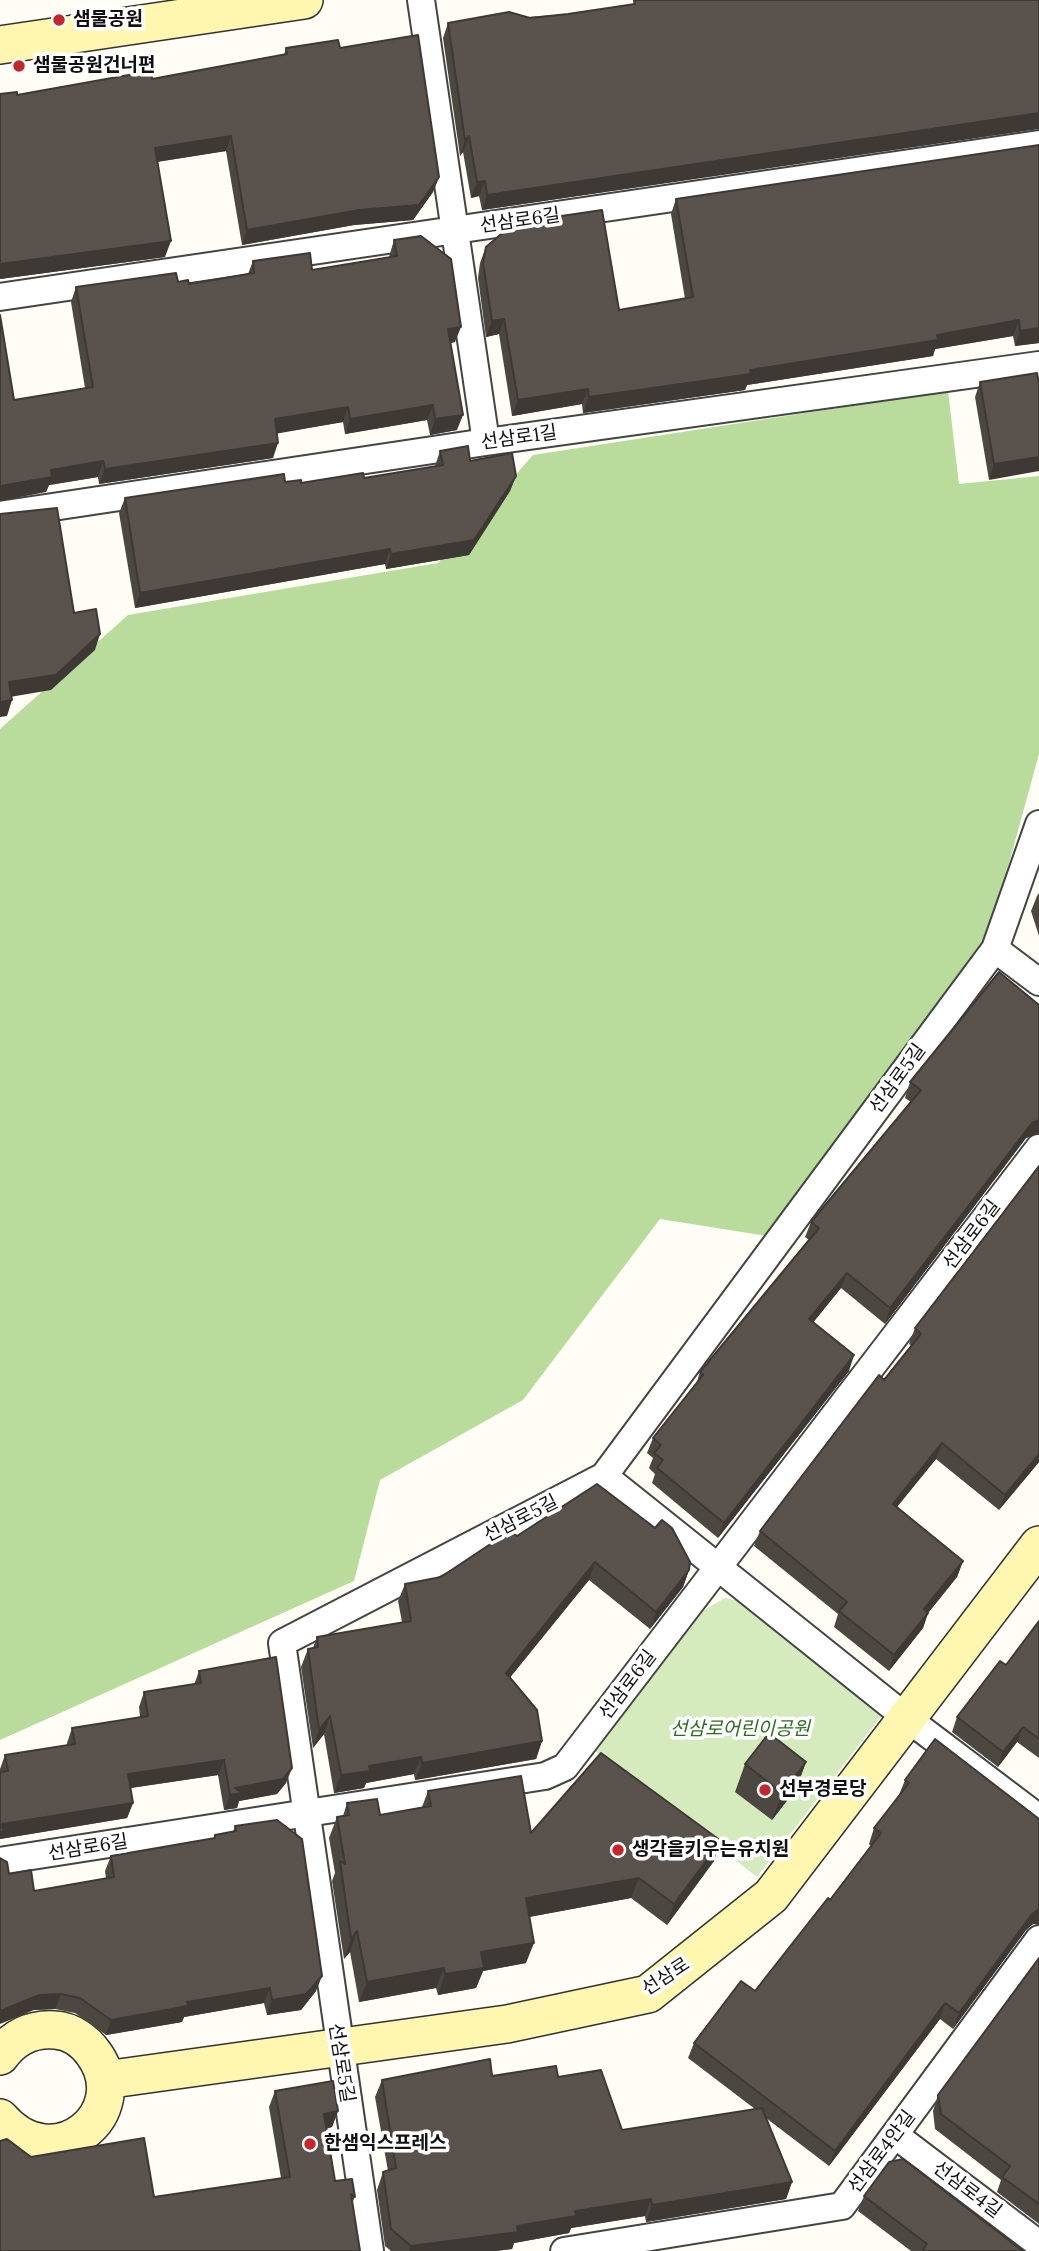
<!DOCTYPE html>
<meta charset="utf-8">
<style>
body{margin:0}
canvas{display:block;background:#fffdf5}
</style>
<canvas width="1039" height="2251"></canvas>
<script>
const g = document.querySelector('canvas').getContext('2d');
g.lineJoin = 'round';
function fillPath(path, color) { g.fillStyle = color; g.fill(path, 'evenodd'); }
function trace(path, color, width, dash) { g.strokeStyle = color; g.lineWidth = width; g.lineCap = dash ? 'butt' : 'round'; g.setLineDash(dash || []); g.stroke(path); }
function label(font, color, halo, rows, align = 'center') {
  g.font = font + ' Lora,"Noto Sans KR",serif'; g.lineWidth = 7; g.setLineDash([]); g.textBaseline = 'middle'; g.strokeStyle = halo; g.fillStyle = color; for (const [text, x, y, turn = 0] of rows) {
    g.save(); g.translate(x, y); g.rotate((+turn || 0) * Math.PI / 180); g.textAlign = isNaN(turn) ? turn : align; if (halo) g.strokeText(text, 0, 0); g.fillText(text, 0, 0); g.restore();
  }
}
const green = new Path2D(`
 M 725,1598 L 748,1603 L 886,1710 L 757,1877 L 595,1751 L 704,1610 Z`);
const forest = new Path2D(`
 M 948,391 L 959,484 L 1039,476 L 1039,754 L 991,929 L 767,1236 L 660,1219 L 523,1400 L 380,1480 L 354,1581 L 0,1740 L 0,729 L 128,615 L 438,563 L 533,455 Z`);
const street = new Path2D(`
 M 421,0 L 486,442
 M 0,297 L 1039,144
 M 0,515 L 486,442 L 1039,365
 M 995,949 L 1039,982
 M 604,1476 L 908,1719 L 1039,1818
 M 0,1861 L 545,1776 L 565,1767 L 1039,1148
 M 895,2135 L 1039,2244
 M 370,2251 L 282,1643 L 604,1476 L 995,949 L 1039,824
 M 564,2251 L 842,2206 L 1039,1939`);
const secondary = new Path2D(`
 M 0,45 L 304,0
 M 0,2056 C 13,2038 32,2028 55,2030 C 71,2031 85,2041 94,2054 C 136,2113 54,2181 0,2118
 M 105,2080 L 507,2024 L 648,1994 L 771,1896 L 1039,1545`);
const wall = new Path2D(`
 M 634,0 L 1037,128 L 482,210 L 479,196 L 471,198 L 463,152 L 460,156 L 443,38 L 448,23 L 568,14 L 633,5 Z
 M 286,48 L 340,48 L 439,177 L 433,192 L 413,220 L 354,225 L 242,245 L 226,151 L 157,162 L 165,257 L 0,279 L 0,94 L 17,95 L 152,79 L 284,55 Z
 M 1039,145 L 1039,343 L 1015,346 L 1013,336 L 935,349 L 933,356 L 747,385 L 745,390 L 583,413 L 582,404 L 512,416 L 499,334 L 486,337 L 478,278 L 480,263 L 486,247 L 619,310 L 685,299 L 671,214 L 676,199 Z
 M 394,240 L 455,342 L 451,343 L 457,430 L 430,435 L 427,420 L 345,434 L 343,422 L 277,433 L 273,458 L 99,484 L 98,477 L 49,485 L 46,492 L 14,400 L 85,388 L 71,302 L 76,287 L 178,282 L 189,284 L 248,274 L 253,261 L 312,270 L 389,257 Z
 M 980,382 L 1039,384 L 989,480 L 975,397 Z
 M 440,451 L 516,476 L 510,491 L 469,555 L 386,569 L 385,564 L 135,608 L 119,513 L 125,498 L 285,482 L 301,483 L 364,478 L 435,466 Z
 M 1039,893 L 1039,936 L 1031,911 L 1037,896 Z
 M 1039,1005 L 1039,1133 L 1026,1138 L 885,1324 L 841,1288 L 813,1322 L 849,1371 L 718,1538 L 652,1483 L 655,1474 L 649,1468 L 653,1458 L 647,1453 L 653,1438 L 696,1385 L 700,1372 L 809,1240 L 805,1237 L 811,1222 L 911,1102 L 905,1098 L 910,1082 Z
 M 1039,1166 L 1039,1462 L 999,1510 L 936,1459 L 897,1507 L 963,1561 L 957,1577 L 928,1613 L 923,1628 L 889,1671 L 834,1627 L 838,1614 L 754,1546 L 760,1531 L 912,1346 L 909,1344 L 915,1328 Z
 M 517,1536 L 689,1570 L 683,1587 L 650,1629 L 589,1580 L 510,1677 L 542,1741 L 536,1759 L 415,1780 L 414,1774 L 366,1783 L 364,1788 L 334,1793 L 324,1734 L 313,1748 L 301,1667 L 308,1649 L 313,1648 L 317,1637 L 402,1622 L 398,1601 L 405,1584 L 441,1577 Z
 M 1039,1621 L 1039,1758 L 1017,1742 L 998,1767 L 952,1732 L 957,1717 L 1006,1665 Z
 M 199,1671 L 286,1783 L 277,1794 L 239,1801 L 237,1808 L 224,1810 L 218,1775 L 131,1788 L 133,1803 L 127,1818 L 0,1839 L 0,1769 L 5,1755 L 67,1745 L 67,1743 L 72,1728 L 140,1717 L 139,1707 L 144,1692 L 194,1685 Z
 M 935,1739 L 1033,1924 L 1026,1930 L 953,2029 L 940,2019 L 829,2166 L 766,2118 L 792,2182 L 786,2199 L 646,2222 L 645,2216 L 571,2228 L 569,2233 L 514,2243 L 512,2249 L 495,2251 L 391,2251 L 385,2246 L 377,2190 L 383,2172 L 388,2171 L 375,2097 L 382,2080 L 492,2076 L 558,2077 L 622,2130 L 755,2109 L 688,2058 L 694,2043 L 755,1991 L 830,1900 L 871,1846 L 869,1844 L 874,1828 L 899,1795 L 905,1780 Z
 M 806,1762 L 796,1789 L 772,1820 L 735,1792 L 745,1764 Z
 M 428,1791 L 531,1833 L 714,1861 L 667,1925 L 631,1898 L 529,1917 L 526,1963 L 483,1971 L 476,1988 L 438,1995 L 436,1988 L 359,2002 L 350,1952 L 344,1959 L 332,1881 L 335,1873 L 329,1838 L 337,1817 L 343,1816 L 347,1803 L 380,1815 L 422,1807 Z
 M 235,1826 L 316,1991 L 301,2010 L 267,2015 L 264,2003 L 184,2017 L 182,2022 L 106,2035 L 75,2013 L 55,2009 L 34,2010 L 9,1874 L 34,1891 L 106,1878 L 105,1871 L 111,1856 L 214,1838 L 215,1835 L 233,1832 Z
 M 1039,1958 L 1039,2224 L 997,2192 L 1001,2180 L 935,2129 L 933,2111 L 938,2095 Z
 M 275,2091 L 338,2111 L 332,2127 L 326,2129 L 335,2181 L 355,2197 L 352,2203 L 0,2251 L 31,2157 L 154,2197 L 281,2178 L 269,2107 Z
 M 864,2196 L 1023,2251 L 911,2251 L 858,2211 Z`);
const shadedWall = new Path2D(`
 M 1039,113 L 1039,129 L 482,210 L 487,195 Z
 M 231,136 L 226,151 L 149,163 L 155,148 Z
 M 469,136 L 463,152 L 460,156 L 465,140 Z
 M 439,177 L 433,192 L 413,220 L 354,225 L 242,245 L 247,230 Z
 M 485,181 L 479,196 L 471,198 L 477,182 Z
 M 171,241 L 165,257 L 0,279 L 0,264 Z
 M 504,319 L 499,334 L 486,337 L 492,321 Z
 M 1019,320 L 1013,336 L 935,349 L 933,356 L 747,385 L 745,390 L 583,413 L 589,397 L 750,370 Z
 M 461,327 L 455,342 L 443,344 L 448,329 Z
 M 1039,328 L 1039,343 L 1015,346 L 1020,331 Z
 M 588,389 L 582,404 L 512,416 L 518,400 Z
 M 433,405 L 427,420 L 345,434 L 350,419 Z
 M 348,407 L 343,422 L 269,435 L 275,419 Z
 M 463,415 L 457,430 L 430,435 L 435,419 Z
 M 278,443 L 273,458 L 99,484 L 105,469 Z
 M 1039,457 L 1039,471 L 989,480 L 994,464 Z
 M 103,461 L 98,477 L 49,485 L 46,492 L 0,501 L 0,486 L 51,470 Z
 M 516,476 L 510,491 L 469,555 L 386,569 L 391,554 Z
 M 390,549 L 385,564 L 135,608 L 140,593 Z
 M 100,634 L 95,650 L 51,690 L 4,698 L 9,682 Z
 M 12,700 L 7,716 L 0,717 L 0,702 Z
 M 1039,1120 L 1039,1133 L 1026,1138 L 885,1324 L 890,1308 L 1032,1123 Z
 M 847,1273 L 841,1288 L 804,1334 L 809,1319 Z
 M 854,1355 L 849,1371 L 718,1538 L 724,1523 Z
 M 942,1443 L 936,1459 L 887,1519 L 893,1504 Z
 M 1039,1454 L 1039,1462 L 999,1510 L 1005,1495 Z
 M 963,1561 L 957,1577 L 928,1613 L 923,1628 L 889,1671 L 894,1655 L 924,1609 Z
 M 595,1562 L 589,1580 L 500,1690 L 506,1673 Z
 M 689,1570 L 683,1587 L 650,1629 L 656,1612 Z
 M 330,1716 L 324,1734 L 313,1748 L 319,1730 Z
 M 1023,1727 L 1017,1742 L 998,1767 L 1003,1752 Z
 M 542,1741 L 536,1759 L 415,1780 L 422,1763 Z
 M 421,1757 L 414,1774 L 366,1783 L 364,1788 L 334,1793 L 341,1775 L 369,1766 Z
 M 224,1760 L 218,1775 L 123,1789 L 128,1774 Z
 M 806,1762 L 796,1789 L 772,1820 L 782,1793 Z
 M 292,1768 L 286,1783 L 277,1794 L 239,1801 L 237,1808 L 224,1810 L 230,1795 L 235,1788 Z
 M 133,1803 L 127,1818 L 0,1839 L 0,1829 L 2,1824 Z
 M 721,1841 L 714,1861 L 667,1925 L 674,1904 Z
 M 639,1878 L 631,1898 L 518,1919 L 526,1898 Z
 M 1039,1904 L 1039,1925 L 1033,1924 L 1026,1930 L 953,2029 L 959,2013 Z
 M 357,1931 L 350,1952 L 344,1959 L 351,1939 Z
 M 534,1943 L 526,1963 L 483,1971 L 476,1988 L 438,1995 L 445,1974 L 481,1952 Z
 M 444,1968 L 436,1988 L 359,2002 L 367,1982 Z
 M 322,1976 L 316,1991 L 301,2010 L 267,2015 L 272,2000 Z
 M 270,1988 L 264,2003 L 184,2017 L 182,2022 L 106,2035 L 111,2020 L 187,2002 Z
 M 61,1994 L 55,2009 L 34,2010 L 0,2024 L 0,2011 L 39,1995 Z
 M 945,2003 L 940,2019 L 829,2166 L 835,2151 Z
 M 338,2111 L 332,2127 L 318,2130 L 324,2114 Z
 M 792,2182 L 786,2199 L 646,2222 L 652,2205 Z
 M 651,2199 L 645,2216 L 571,2228 L 569,2233 L 514,2243 L 512,2249 L 495,2251 L 409,2251 L 411,2246 L 517,2226 L 575,2211 Z`);
const building = new Path2D(`
 M 634,0 L 1039,0 L 1039,113 L 487,195 L 485,181 L 477,182 L 469,136 L 465,140 L 448,23 L 509,12 L 530,18 L 568,14 L 635,4 Z
 M 418,35 L 439,177 L 419,205 L 359,210 L 247,230 L 231,136 L 155,148 L 171,241 L 0,264 L 0,94 L 17,92 L 17,95 L 151,71 L 152,79 L 287,54 L 286,48 L 338,40 L 340,48 Z
 M 1039,145 L 1039,328 L 1020,331 L 1019,320 L 937,335 L 938,340 L 750,370 L 751,374 L 589,397 L 588,389 L 518,400 L 504,319 L 492,321 L 483,263 L 486,247 L 514,223 L 602,210 L 619,310 L 693,297 L 676,199 Z
 M 421,236 L 451,259 L 461,327 L 448,329 L 463,415 L 435,419 L 433,405 L 350,419 L 348,407 L 275,419 L 278,443 L 105,469 L 103,461 L 51,470 L 52,477 L 0,486 L 0,315 L 14,400 L 93,387 L 76,287 L 176,273 L 178,282 L 188,280 L 189,284 L 254,273 L 253,261 L 310,253 L 312,270 L 397,256 L 394,240 Z
 M 1037,373 L 1039,384 L 1039,457 L 994,464 L 980,382 Z
 M 468,446 L 470,461 L 512,453 L 516,476 L 474,540 L 391,554 L 390,549 L 140,593 L 125,498 L 284,474 L 285,482 L 301,480 L 301,483 L 363,473 L 364,478 L 443,465 L 440,451 Z
 M 57,508 L 74,613 L 96,609 L 100,634 L 56,675 L 9,682 L 12,700 L 0,702 L 0,514 Z
 M 999,972 L 1039,1005 L 1039,1120 L 1032,1123 L 890,1308 L 847,1273 L 809,1319 L 854,1355 L 724,1523 L 657,1468 L 663,1460 L 654,1453 L 661,1445 L 653,1438 L 703,1375 L 700,1372 L 819,1228 L 811,1222 L 921,1090 L 910,1082 Z
 M 1039,1166 L 1039,1454 L 1005,1495 L 942,1443 L 893,1504 L 963,1561 L 924,1609 L 928,1613 L 894,1655 L 839,1611 L 847,1602 L 760,1531 L 879,1375 L 884,1380 L 921,1334 L 915,1328 Z
 M 597,1484 L 655,1528 L 662,1520 L 672,1528 L 690,1562 L 689,1570 L 656,1612 L 595,1562 L 506,1673 L 537,1710 L 542,1741 L 422,1763 L 421,1757 L 369,1766 L 370,1771 L 341,1775 L 330,1716 L 319,1730 L 308,1649 L 318,1647 L 317,1637 L 411,1621 L 405,1584 L 441,1577 L 510,1531 L 517,1536 Z
 M 1039,1621 L 1039,1739 L 1023,1727 L 1003,1752 L 957,1717 L 1000,1661 L 1006,1665 Z
 M 276,1657 L 292,1768 L 283,1779 L 235,1788 L 242,1793 L 230,1795 L 224,1760 L 128,1774 L 133,1803 L 2,1824 L 3,1831 L 0,1833 L 0,1772 L 8,1771 L 5,1755 L 75,1744 L 72,1728 L 148,1716 L 144,1692 L 201,1683 L 199,1671 Z
 M 769,1733 L 806,1762 L 782,1793 L 745,1764 Z
 M 935,1739 L 1039,1819 L 1039,1909 L 1032,1914 L 959,2013 L 945,2003 L 835,2151 L 694,2043 L 741,1981 L 755,1991 L 828,1898 L 830,1900 L 881,1833 L 874,1828 L 909,1783 L 905,1780 Z
 M 601,1753 L 721,1841 L 674,1904 L 639,1878 L 526,1898 L 534,1943 L 481,1952 L 484,1968 L 445,1974 L 444,1968 L 367,1982 L 357,1931 L 351,1939 L 340,1861 L 345,1864 L 337,1817 L 349,1815 L 347,1803 L 377,1799 L 380,1815 L 431,1806 L 428,1791 L 521,1776 L 531,1833 Z
 M 277,1820 L 302,1839 L 322,1976 L 306,1994 L 272,2000 L 270,1988 L 187,2002 L 188,2006 L 111,2020 L 80,1998 L 61,1994 L 39,1995 L 0,2011 L 0,1858 L 7,1862 L 9,1874 L 31,1870 L 34,1891 L 114,1877 L 111,1856 L 215,1838 L 215,1835 L 236,1831 L 235,1826 Z
 M 1039,1958 L 1039,2204 L 1002,2177 L 1010,2166 L 941,2114 L 938,2095 Z
 M 490,2059 L 492,2076 L 556,2066 L 558,2077 L 601,2070 L 622,2130 L 762,2108 L 792,2182 L 652,2205 L 651,2199 L 575,2211 L 576,2216 L 517,2226 L 518,2232 L 411,2246 L 391,2229 L 383,2172 L 396,2168 L 382,2080 Z
 M 333,2081 L 338,2111 L 324,2114 L 335,2181 L 352,2179 L 355,2197 L 351,2194 L 360,2251 L 0,2251 L 0,2141 L 7,2139 L 31,2157 L 144,2138 L 154,2197 L 290,2177 L 275,2091 Z
 M 903,2159 L 1023,2251 L 924,2251 L 923,2250 L 927,2244 L 864,2196 L 889,2162 Z`);
const markers = [
 [59,20,7,"#c4262e"],
 [19,66,7,"#c4262e"],
 [765,1790,7,"#c4262e"],
 [618,1850,7,"#c4262e"],
 [310,2144,7,"#c4262e"]
];
const poiNames = [
 ["샘물공원",73,20],
 ["샘물공원건너편",33,66],
 ["선부경로당",779,1790],
 ["생각을키우는유치원",632,1850],
 ["한샘익스프레스",324,2144]
];
const streetNames = [
 ["선삼로6길",520,221,-8],
 ["선삼로1길",519,438,-8],
 ["선삼로5길",898,1079,-54],
 ["선삼로6길",972,1235,-53],
 ["선삼로5길",521,1519,-27],
 ["선삼로6길",628,1685,-53],
 ["선삼로6길",88,1848,-9],
 ["선삼로",666,1977,-33],
 ["선삼로5길",341,2063,81],
 ["선삼로4안길",882,2152,-53],
 ["선삼로4길",967,2190,37]
];
const parkNames = [
 ["선삼로어린이공원",740,1730]
];
fillPath(green, '#d5ebbd');
fillPath(forest, '#b9dc9c');
trace(street, '#444', 30);
trace(secondary, '#333', 40);
trace(street, '#fff', 26);
trace(secondary, '#fff6b0', 37);
fillPath(wall, '#4d4742');
fillPath(shadedWall, '#3f3936');
fillPath(building, '#5a524d');
trace(building, '#3f3936', 2);
for (const [x, y, r, color] of markers) { const dot = new Path2D(); dot.arc(x, y, r, 0, 2 * Math.PI); g.fillStyle = color; g.fill(dot); trace(dot, '#fff', 2.5); }
label('bold 19px', '#111', '#fff', poiNames, 'left');
label('19px', '#111', '#fff', streetNames);
label('italic 19px', '#2f6b1f', '#fff', parkNames);
</script>
